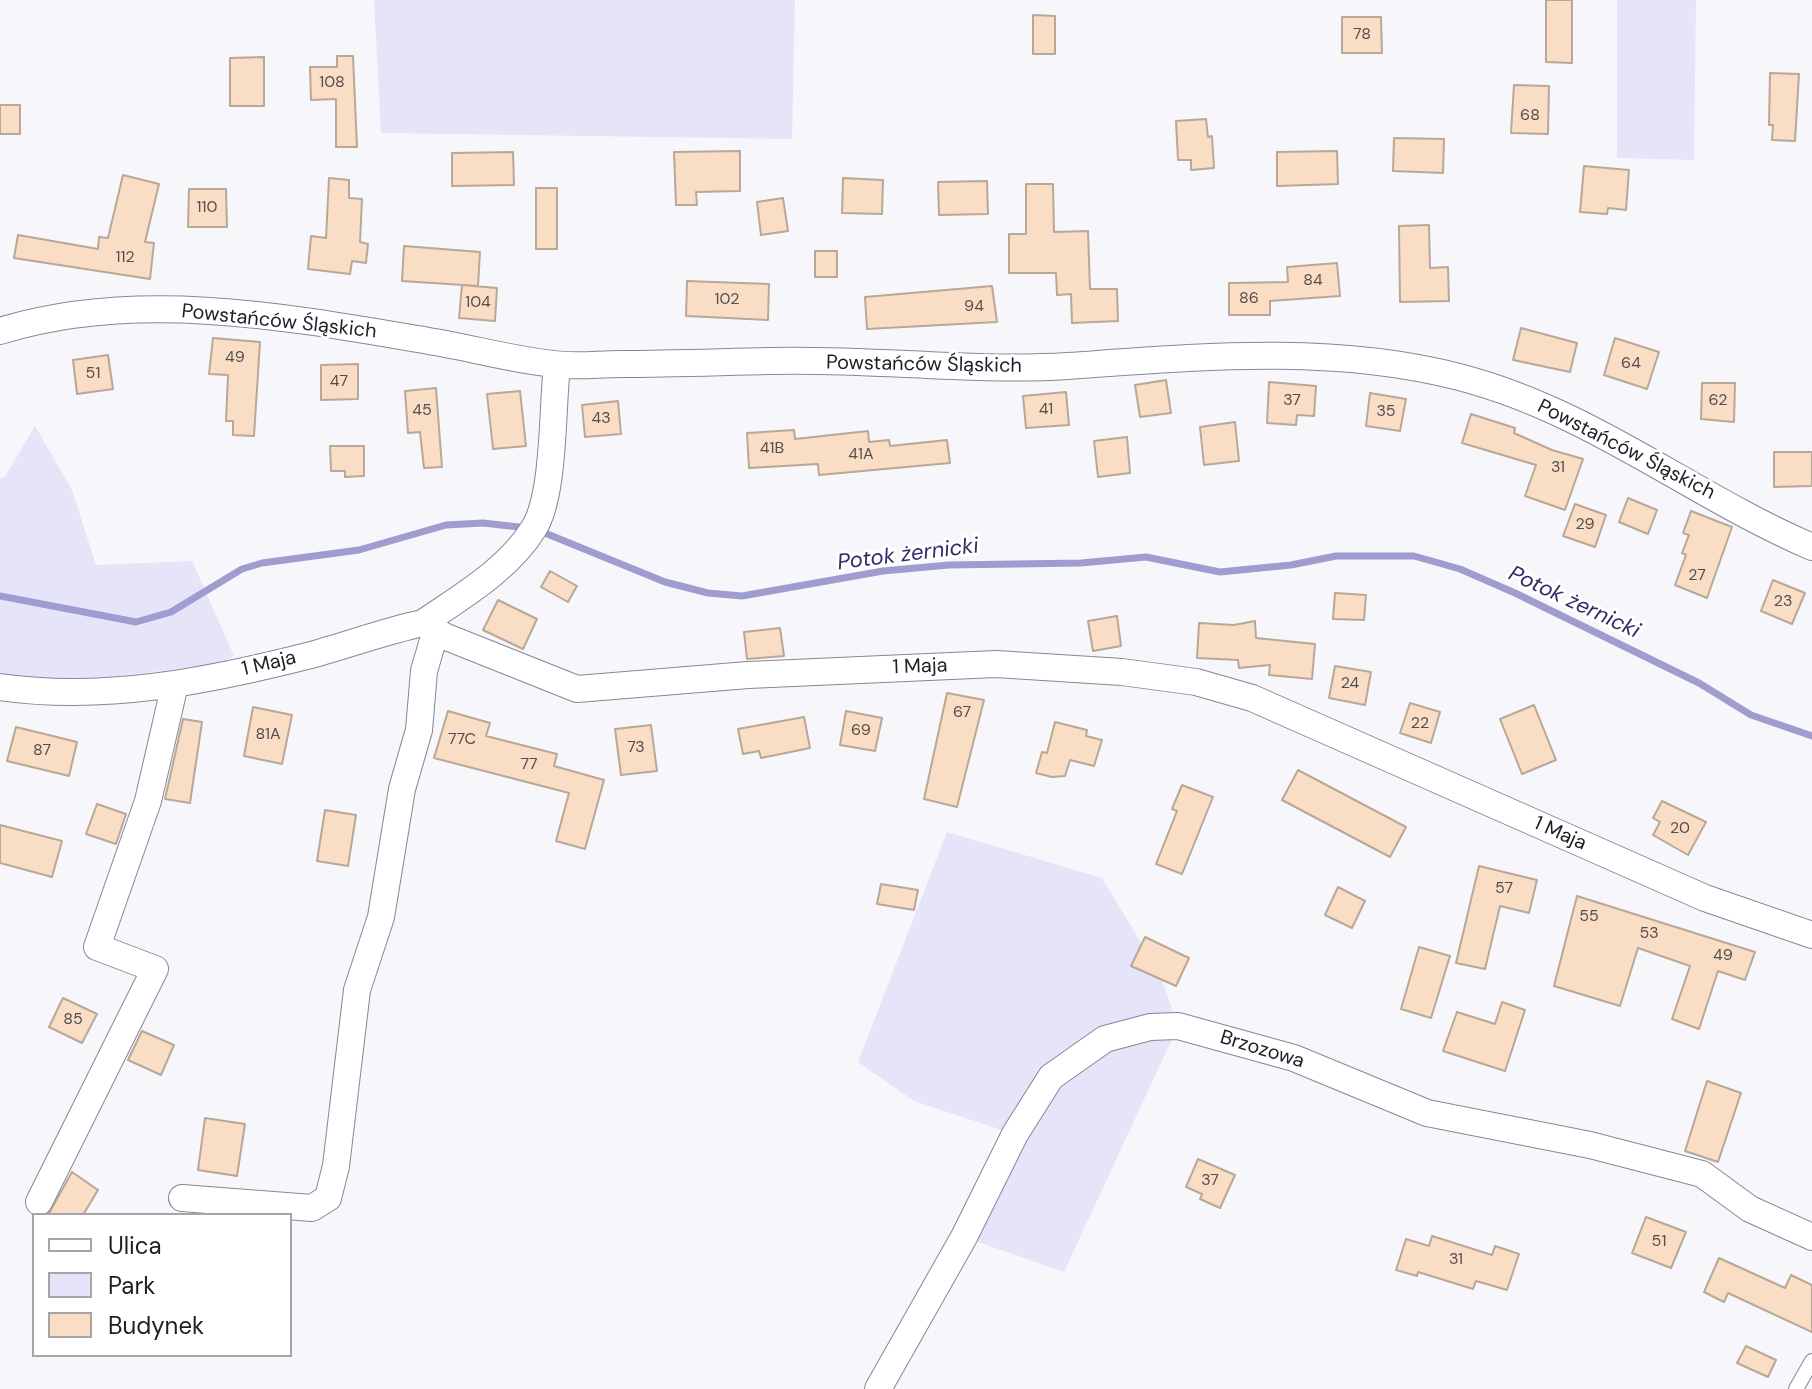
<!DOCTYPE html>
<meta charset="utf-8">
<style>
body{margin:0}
#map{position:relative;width:1812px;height:1389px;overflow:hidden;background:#f7f7fb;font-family:"DM Sans",sans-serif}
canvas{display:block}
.legend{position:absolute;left:32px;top:1213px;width:260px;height:144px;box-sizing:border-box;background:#fff;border:2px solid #a5a5a8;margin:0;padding:10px 14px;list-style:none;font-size:24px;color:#1f1e26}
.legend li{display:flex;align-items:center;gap:16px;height:40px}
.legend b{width:40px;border:2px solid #a5a5a8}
</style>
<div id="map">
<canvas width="1812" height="1389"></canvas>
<ul class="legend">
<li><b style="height:10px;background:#fff"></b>Ulica</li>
<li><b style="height:22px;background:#e5e4f8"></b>Park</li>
<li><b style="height:22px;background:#f9ddc5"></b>Budynek</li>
</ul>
</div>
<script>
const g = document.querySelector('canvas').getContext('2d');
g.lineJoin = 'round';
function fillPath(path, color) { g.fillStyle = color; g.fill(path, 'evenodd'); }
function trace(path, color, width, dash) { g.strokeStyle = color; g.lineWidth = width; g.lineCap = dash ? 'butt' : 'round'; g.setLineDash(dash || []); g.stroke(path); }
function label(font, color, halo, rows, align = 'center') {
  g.font = font + ' "DM Sans",sans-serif'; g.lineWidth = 6; g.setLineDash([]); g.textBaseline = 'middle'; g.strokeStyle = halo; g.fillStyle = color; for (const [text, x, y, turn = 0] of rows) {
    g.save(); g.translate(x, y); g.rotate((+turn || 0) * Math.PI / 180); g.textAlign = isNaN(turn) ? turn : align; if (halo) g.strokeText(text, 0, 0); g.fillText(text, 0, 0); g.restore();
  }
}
const green = new Path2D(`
 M 374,0 L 795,0 L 792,139 L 381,133 Z
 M 1617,0 L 1696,0 L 1694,160 L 1617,158 Z
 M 35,426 L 72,490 L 96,565 L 192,561 L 234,656 L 219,664 L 59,683 L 0,676 L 0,478 L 4,478 Z
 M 947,832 L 1102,878 L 1160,974 L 1178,1026 L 1064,1272 L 964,1237 L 1014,1134 L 914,1101 L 858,1062 Z`);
const stream = new Path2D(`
 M 540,531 L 665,582 L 708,593 L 742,596 L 883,571 L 949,565 L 1081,563 L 1146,557 L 1220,572 L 1291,565 L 1336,556 L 1414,556 L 1460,569 L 1515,593 L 1699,683 L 1751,715 L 1812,736
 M 0,596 L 136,622 L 171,612 L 242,569 L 262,563 L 359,550 L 446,525 L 483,523 L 528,528`);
const building = new Path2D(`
 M 1546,0 L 1572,0 L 1572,63 L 1546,62 Z
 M 1033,15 L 1055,16 L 1055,54 L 1033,54 Z
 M 1342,17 L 1381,17 L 1382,53 L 1342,53 Z
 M 337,56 L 353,56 L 357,147 L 336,147 L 336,99 L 311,100 L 310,67 L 337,67 Z
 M 264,57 L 264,106 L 230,106 L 230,58 Z
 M 1770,73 L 1799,74 L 1795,141 L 1772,140 L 1773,125 L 1769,125 Z
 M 1514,85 L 1549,86 L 1548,134 L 1511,133 Z
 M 0,105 L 20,105 L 20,134 L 0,134 Z
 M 1206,119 L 1208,137 L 1212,136 L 1214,168 L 1191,170 L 1191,160 L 1178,160 L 1176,121 Z
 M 1394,138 L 1444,139 L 1443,173 L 1393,171 Z
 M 740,151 L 740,191 L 696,192 L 697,205 L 676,205 L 674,152 Z
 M 1337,151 L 1338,184 L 1277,186 L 1277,152 Z
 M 513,152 L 514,185 L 452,186 L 452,153 Z
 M 1584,166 L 1629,170 L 1626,210 L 1608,208 L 1607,214 L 1580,212 Z
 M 123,175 L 159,184 L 145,242 L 154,243 L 150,279 L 14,258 L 18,235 L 98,249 L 99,237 L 108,238 Z
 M 329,178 L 349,180 L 349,198 L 362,199 L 360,242 L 368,244 L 366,263 L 352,261 L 350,274 L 308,269 L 311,236 L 326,238 Z
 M 843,178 L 883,180 L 882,214 L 842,213 Z
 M 987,181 L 988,214 L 939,215 L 938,182 Z
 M 1026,184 L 1053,184 L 1054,232 L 1088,231 L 1090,289 L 1117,289 L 1118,321 L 1072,323 L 1071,294 L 1057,295 L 1056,273 L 1009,273 L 1009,234 L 1026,234 Z
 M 536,188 L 557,188 L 557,249 L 536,249 Z
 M 189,189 L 226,189 L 227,227 L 188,227 Z
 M 783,198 L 788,231 L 761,235 L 757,202 Z
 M 1429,225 L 1430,268 L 1448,267 L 1449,301 L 1400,302 L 1399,226 Z
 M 404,246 L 480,252 L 478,286 L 402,281 Z
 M 815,251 L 837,251 L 837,277 L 815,277 Z
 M 1337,263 L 1340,296 L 1270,301 L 1270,315 L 1229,315 L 1229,283 L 1288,282 L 1287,267 Z
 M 687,281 L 769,284 L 768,320 L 686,316 Z
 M 462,285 L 497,288 L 495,321 L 459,318 Z
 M 992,286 L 997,322 L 867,329 L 865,297 Z
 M 1521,328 L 1577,343 L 1570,372 L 1513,360 Z
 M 213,338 L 260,342 L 254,436 L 233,435 L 233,421 L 226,421 L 228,375 L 209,374 Z
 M 1615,338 L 1659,352 L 1647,389 L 1604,375 Z
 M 108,355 L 113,389 L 77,394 L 73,360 Z
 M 358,364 L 358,399 L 321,400 L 321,365 Z
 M 1166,380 L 1171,413 L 1140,417 L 1135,385 Z
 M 1269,382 L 1316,386 L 1314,416 L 1297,415 L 1296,425 L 1267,423 Z
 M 1702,383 L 1735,383 L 1734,422 L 1701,419 Z
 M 436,388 L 442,467 L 424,468 L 420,432 L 408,433 L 405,391 Z
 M 520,391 L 526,446 L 493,449 L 487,394 Z
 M 1066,392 L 1069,425 L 1026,428 L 1023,396 Z
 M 1370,393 L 1406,399 L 1400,431 L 1366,426 Z
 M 618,401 L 621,434 L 585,437 L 582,405 Z
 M 1471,414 L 1515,428 L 1514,433 L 1552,450 L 1583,459 L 1565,510 L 1525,496 L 1536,465 L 1462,443 Z
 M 1235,422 L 1239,461 L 1204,465 L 1200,427 Z
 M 794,430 L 795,439 L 868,431 L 869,442 L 889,440 L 890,446 L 947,440 L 950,463 L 819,475 L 818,464 L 749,468 L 747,433 Z
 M 1127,437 L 1130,473 L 1098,477 L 1094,441 Z
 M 330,446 L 364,446 L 364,476 L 345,477 L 345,471 L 331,471 Z
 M 1774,452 L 1812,452 L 1812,486 L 1774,487 Z
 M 1628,498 L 1657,510 L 1648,534 L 1619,522 Z
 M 1575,504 L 1606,515 L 1595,547 L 1563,536 Z
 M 1691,511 L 1732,527 L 1707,598 L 1675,585 L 1686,555 L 1682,553 L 1689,535 L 1683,533 Z
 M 550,571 L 577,586 L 568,602 L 541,587 Z
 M 1773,580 L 1805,593 L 1792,624 L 1761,611 Z
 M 1335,593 L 1366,595 L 1364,620 L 1333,619 Z
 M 498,600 L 537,619 L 523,649 L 483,630 Z
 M 1117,616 L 1121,646 L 1093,651 L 1088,621 Z
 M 1255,621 L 1256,638 L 1315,644 L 1312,679 L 1269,675 L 1270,665 L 1239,668 L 1238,660 L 1197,658 L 1199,623 L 1234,625 Z
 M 780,628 L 784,656 L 747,659 L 744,632 Z
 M 1335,666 L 1371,672 L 1365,705 L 1329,698 Z
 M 947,693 L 984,700 L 957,807 L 924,799 Z
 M 1410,703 L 1440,712 L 1431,743 L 1400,733 Z
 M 1534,705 L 1556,760 L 1522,774 L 1500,719 Z
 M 253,707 L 292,715 L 282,764 L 244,756 Z
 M 448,711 L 490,723 L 486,736 L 557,754 L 554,766 L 604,780 L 585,849 L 556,841 L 569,793 L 434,758 Z
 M 846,711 L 882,718 L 875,751 L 840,745 Z
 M 804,717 L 810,748 L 761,758 L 759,751 L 743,754 L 738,729 Z
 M 183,719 L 202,722 L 190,803 L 165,799 Z
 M 1055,722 L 1087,730 L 1086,736 L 1102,740 L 1094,766 L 1070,760 L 1065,776 L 1052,777 L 1036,773 L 1042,752 L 1047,753 Z
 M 651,725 L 657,771 L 621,775 L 615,729 Z
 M 16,727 L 77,742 L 69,776 L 7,761 Z
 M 1298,770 L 1406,827 L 1390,857 L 1282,800 Z
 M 1182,785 L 1213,797 L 1182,874 L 1156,864 L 1177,811 L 1172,809 Z
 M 1662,801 L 1706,822 L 1688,855 L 1653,835 L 1660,822 L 1653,818 Z
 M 97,804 L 126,814 L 116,844 L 86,834 Z
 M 325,810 L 356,815 L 348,866 L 317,861 Z
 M 0,825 L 62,841 L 52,877 L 0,863 Z
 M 1479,866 L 1537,880 L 1529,913 L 1500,906 L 1485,969 L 1456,963 Z
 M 881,884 L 918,890 L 914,910 L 877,904 Z
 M 1338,887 L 1365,901 L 1352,928 L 1325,915 Z
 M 1577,896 L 1755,952 L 1745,980 L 1718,971 L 1699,1029 L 1672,1019 L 1690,966 L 1638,948 L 1620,1006 L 1554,986 Z
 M 1145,937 L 1189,958 L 1176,986 L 1131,966 Z
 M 1419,947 L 1450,956 L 1431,1018 L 1401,1009 Z
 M 63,998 L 97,1014 L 82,1043 L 49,1027 Z
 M 1502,1002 L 1525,1010 L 1505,1071 L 1443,1051 L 1457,1012 L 1495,1024 Z
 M 142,1031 L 174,1045 L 161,1075 L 128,1060 Z
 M 1707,1081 L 1741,1093 L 1718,1162 L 1685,1151 Z
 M 205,1118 L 245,1124 L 237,1176 L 198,1170 Z
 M 1198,1159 L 1235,1175 L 1220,1208 L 1200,1199 L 1202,1194 L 1186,1187 Z
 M 72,1172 L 98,1190 L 83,1215 L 48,1215 Z
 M 1646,1217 L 1686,1232 L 1671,1268 L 1632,1253 Z
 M 1432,1236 L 1492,1255 L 1495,1246 L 1519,1254 L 1507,1290 L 1476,1281 L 1473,1289 L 1418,1272 L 1417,1276 L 1396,1270 L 1406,1239 L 1429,1246 Z
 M 1719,1258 L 1785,1288 L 1791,1275 L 1812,1285 L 1812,1332 L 1728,1293 L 1724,1302 L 1704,1292 Z
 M 1746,1346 L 1776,1360 L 1768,1377 L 1737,1363 Z`);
const lane = new Path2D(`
 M 1796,1389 L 1812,1361`);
const street = new Path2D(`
 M 0,331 C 139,288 294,318 435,342 C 475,349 514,360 554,364 C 576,367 598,364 620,364 C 670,364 720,362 769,361 C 869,358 968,372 1068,366 C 1198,357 1331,344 1459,377 C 1591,411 1691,495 1812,547
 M 423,623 C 462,596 509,569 534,528 C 555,494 552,407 557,365
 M 0,687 C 105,702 209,681 311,655 C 348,645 385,631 423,623 L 444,636 L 577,689 L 748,675 L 996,664 L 1122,672 L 1196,682 L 1252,698 L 1705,898 L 1812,935
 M 182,1198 L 312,1208 L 328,1198 L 336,1166 L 357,990 L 381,917 L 402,789 L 419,730 L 424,671 L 436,630
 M 39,1202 L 155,969 L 97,947 L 148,801 L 175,684
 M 878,1389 L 964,1237 L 1015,1134 L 1051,1077 L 1105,1039 L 1150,1027 L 1178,1026 L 1294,1058 L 1427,1113 L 1590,1145 L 1702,1174 L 1750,1209 L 1812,1237`);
const numberNames = [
 ["78",1362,35],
 ["108",332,83],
 ["68",1530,116],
 ["110",207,208],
 ["112",125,258],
 ["84",1313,281],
 ["86",1249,299],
 ["102",727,300],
 ["104",478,303],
 ["94",974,307],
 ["49",235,358],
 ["64",1631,364],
 ["51",93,374],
 ["47",339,382],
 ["37",1292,401],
 ["62",1718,401],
 ["41",1046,410],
 ["45",422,411],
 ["35",1386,412],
 ["43",601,419],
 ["41B",772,449],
 ["41A",861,455],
 ["31",1558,468],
 ["29",1585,525],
 ["27",1697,576],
 ["23",1783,602],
 ["24",1350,684],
 ["67",962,713],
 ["22",1420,724],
 ["69",861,731],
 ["81A",268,735],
 ["77C",462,740],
 ["73",636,748],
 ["87",42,751],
 ["77",529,765],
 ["20",1680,829],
 ["57",1504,889],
 ["55",1589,917],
 ["53",1649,934],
 ["49",1723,956],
 ["85",73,1020],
 ["37",1210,1181],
 ["51",1659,1242],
 ["31",1456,1260]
];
const streetNames = [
 ["Powstańców Śląskich",279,322,6],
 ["Powstańców Śląskich",924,365,1],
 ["Powstańców Śląskich",1626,450,27],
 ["1 Maja",269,664,-13],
 ["1 Maja",920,667,-2],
 ["1 Maja",1560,834,24],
 ["Brzozowa",1262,1050,17]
];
const waterNames = [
 ["Potok żernicki",908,555,-7],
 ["Potok żernicki",1574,603,25]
];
fillPath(green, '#e5e4f8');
trace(stream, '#9f9cd0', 7);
fillPath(building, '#f9ddc5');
trace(building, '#b9a797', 2);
trace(lane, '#86869a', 16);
trace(street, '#86869a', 28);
trace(lane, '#fff', 14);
trace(street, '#fff', 26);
label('16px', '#564e4e', null, numberNames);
label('20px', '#1f1e26', '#fff', streetNames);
label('italic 22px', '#342a69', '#fff', waterNames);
</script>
